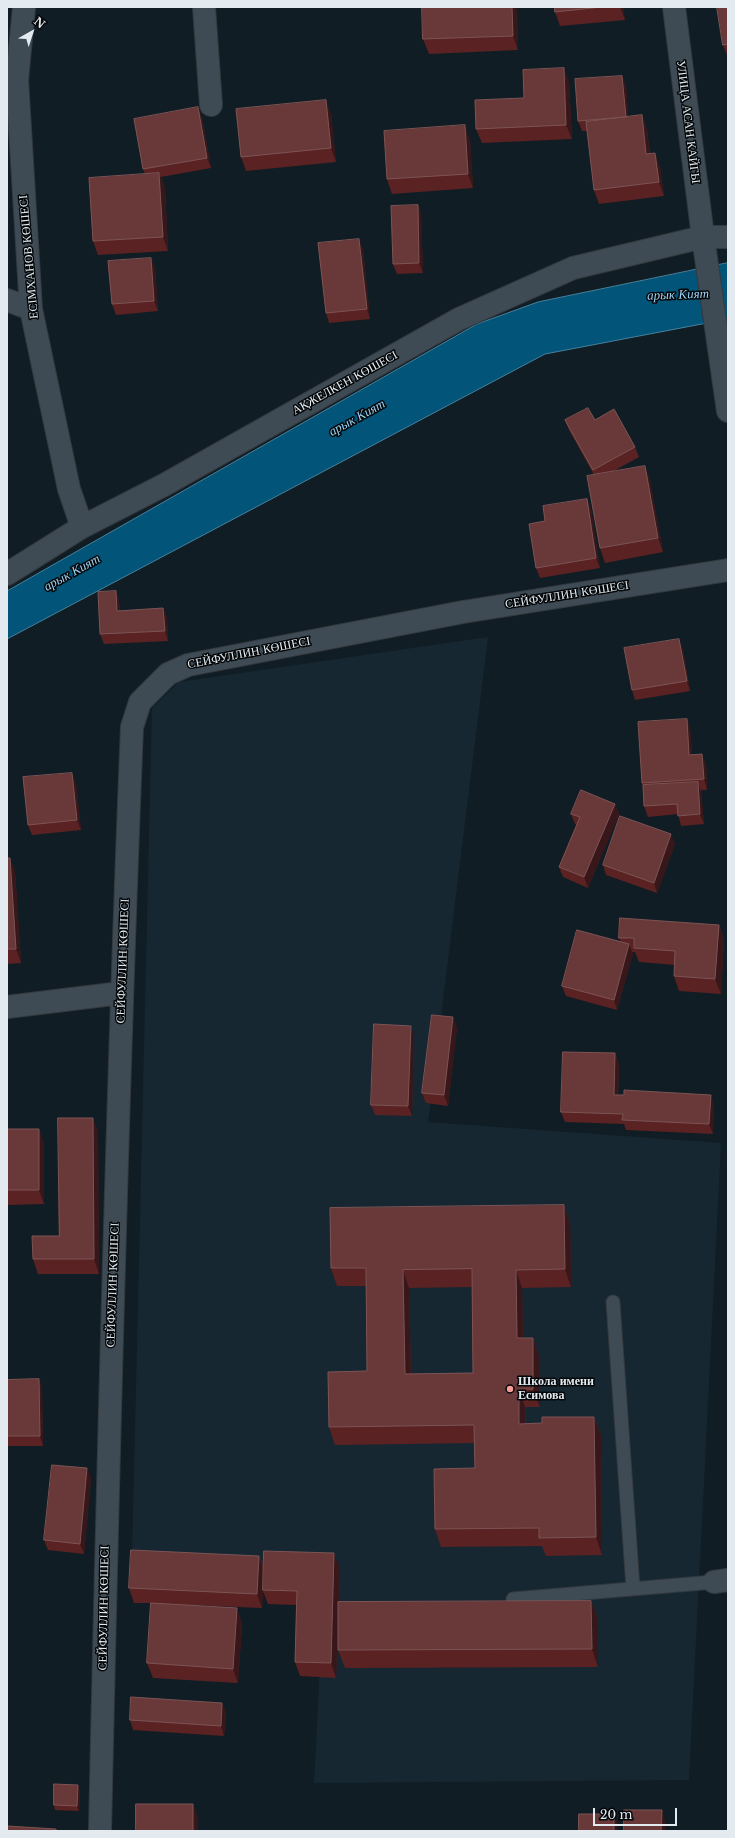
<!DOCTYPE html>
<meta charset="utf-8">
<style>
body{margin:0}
#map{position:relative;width:735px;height:1838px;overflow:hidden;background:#111d24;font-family:"Libre Baskerville",serif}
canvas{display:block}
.frame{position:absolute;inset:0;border:8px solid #e4ebf0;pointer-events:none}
.north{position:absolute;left:12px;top:12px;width:40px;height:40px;-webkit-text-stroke:3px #030709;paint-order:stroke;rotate:39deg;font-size:11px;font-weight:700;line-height:16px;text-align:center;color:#e4ebf0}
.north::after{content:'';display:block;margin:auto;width:14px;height:18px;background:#e4ebf0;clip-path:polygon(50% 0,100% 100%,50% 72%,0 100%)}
.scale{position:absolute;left:593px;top:1808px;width:84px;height:18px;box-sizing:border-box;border:2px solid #e4ebf0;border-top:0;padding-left:5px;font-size:12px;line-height:14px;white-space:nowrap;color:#e4ebf0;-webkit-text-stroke:3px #030709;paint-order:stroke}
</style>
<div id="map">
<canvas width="735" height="1838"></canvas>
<div class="frame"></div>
<div class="north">N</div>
<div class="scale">20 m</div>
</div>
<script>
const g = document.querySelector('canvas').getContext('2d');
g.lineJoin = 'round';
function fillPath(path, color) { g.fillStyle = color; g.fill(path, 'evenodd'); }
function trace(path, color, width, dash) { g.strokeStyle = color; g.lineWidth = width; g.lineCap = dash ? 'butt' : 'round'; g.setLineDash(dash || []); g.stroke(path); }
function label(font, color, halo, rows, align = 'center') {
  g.font = font + ' "Libre Baskerville",serif'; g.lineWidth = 3; g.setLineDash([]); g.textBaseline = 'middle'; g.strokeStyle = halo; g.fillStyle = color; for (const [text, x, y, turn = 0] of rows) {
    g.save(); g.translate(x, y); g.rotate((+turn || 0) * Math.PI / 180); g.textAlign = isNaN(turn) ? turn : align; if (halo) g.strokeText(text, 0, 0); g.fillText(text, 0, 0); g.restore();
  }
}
const built = new Path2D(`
 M 488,637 L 428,1122 L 721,1143 L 689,1780 L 314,1783 L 325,1566 L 132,1558 L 152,708 L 179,682 Z`);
const water = new Path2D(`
 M 728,263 L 728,319 L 545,354 L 7,639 L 7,591 L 477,324 L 538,302 Z`);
const service = new Path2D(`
 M 613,1302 L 633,1588
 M 513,1599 L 714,1582`);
const minor = new Path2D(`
 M 24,7 L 17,80 L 31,309 L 69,489 L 82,527
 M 204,7 L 211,105
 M 7,300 L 31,309
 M 7,574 L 82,527 L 164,485 L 459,319 L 573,268 L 703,237 L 728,237
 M 7,1007 L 121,993
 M 714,1582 L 728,1580
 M 100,1831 C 108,1463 117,1095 132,727 L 140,702 L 168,674 L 188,665 L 463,612 L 728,570`);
const tertiary = new Path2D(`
 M 674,7 L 703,237 L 728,411`);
const wall = new Path2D(`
 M 555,7 L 623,7 L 625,20 L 560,26 L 555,12 Z
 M 728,7 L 728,54 L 727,55 L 723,45 Z
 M 517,10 L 518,50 L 429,54 L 423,39 Z
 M 622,76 L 626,86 L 628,117 L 642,115 L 647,130 L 650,154 L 655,153 L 660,167 L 664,196 L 599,204 L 594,190 L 587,131 L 582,131 L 578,121 Z
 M 569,82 L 572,139 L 482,143 L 476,129 L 524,98 Z
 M 331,114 L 336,162 L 246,171 L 241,157 Z
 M 202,117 L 211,168 L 161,177 L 165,188 L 168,251 L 98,255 L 93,241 L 145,174 L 143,169 Z
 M 470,140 L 473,188 L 392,194 L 387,179 Z
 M 418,205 L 421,215 L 423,273 L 397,274 L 393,264 Z
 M 363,249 L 370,319 L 329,323 L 326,313 Z
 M 155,268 L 158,311 L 116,315 L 112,304 Z
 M 565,420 L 595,420 L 635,447 L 639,457 L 612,472 L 645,466 L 650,481 L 663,552 L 605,563 L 600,548 L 594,475 L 569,430 Z
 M 587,499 L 591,509 L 600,568 L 540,578 L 536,568 L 545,521 Z
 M 116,591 L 119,601 L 120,611 L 163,608 L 167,618 L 168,641 L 104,644 L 100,634 Z
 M 683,649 L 690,691 L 635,700 L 632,690 Z
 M 687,719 L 690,729 L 692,755 L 706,764 L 707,790 L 701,790 L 701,792 L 704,824 L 681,826 L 678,814 L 648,817 L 644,806 L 643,786 L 642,783 Z
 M 76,783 L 81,830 L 32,835 L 28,825 Z
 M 615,804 L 619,814 L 588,888 L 563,877 L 559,867 L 577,825 L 575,824 L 571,814 Z
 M 675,844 L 657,893 L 606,875 L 603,865 Z
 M 7,858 L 10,858 L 15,872 L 21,963 L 7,964 Z
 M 719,925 L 724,939 L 721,994 L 679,991 L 674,976 L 675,965 L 639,962 L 635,952 L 632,952 L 633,954 L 617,1010 L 566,996 L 562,986 L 621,942 L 619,938 Z
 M 457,1027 L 448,1106 L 426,1103 L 422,1093 Z
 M 414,1036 L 412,1116 L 375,1115 L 371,1105 Z
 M 615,1053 L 619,1064 L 618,1095 L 714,1105 L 713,1134 L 626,1130 L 624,1124 L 565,1122 L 561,1112 Z
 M 93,1118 L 98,1132 L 99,1274 L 38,1274 L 33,1259 L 59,1236 Z
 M 7,1129 L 44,1143 L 44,1204 L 7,1205 Z
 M 564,1205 L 570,1223 L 571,1287 L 522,1288 L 523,1338 L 533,1338 L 539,1356 L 540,1407 L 525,1407 L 526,1424 L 542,1423 L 594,1417 L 601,1435 L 602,1555 L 546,1556 L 542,1546 L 441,1547 L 435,1529 L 475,1468 L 474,1443 L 335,1445 L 329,1427 L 367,1371 L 366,1286 L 337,1286 L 331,1268 ZM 472,1287 L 473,1373 L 411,1374 L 409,1288 Z
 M 39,1379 L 42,1389 L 43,1446 L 7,1446 L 7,1380 Z
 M 91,1478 L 84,1554 L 48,1550 L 44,1540 Z
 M 259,1556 L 264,1568 L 340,1568 L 339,1602 L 591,1601 L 598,1619 L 598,1667 L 345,1668 L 338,1650 L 338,1613 L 336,1678 L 300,1676 L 295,1662 L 296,1605 L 268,1604 L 263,1591 L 262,1608 L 190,1605 L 242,1623 L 238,1683 L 153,1678 L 147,1663 L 151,1603 L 134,1603 L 129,1588 Z
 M 222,1703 L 226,1713 L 224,1736 L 133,1730 L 130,1720 Z
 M 80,1790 L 79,1811 L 55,1810 L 54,1805 Z`);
const shadedWall = new Path2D(`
 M 512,7 L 516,7 L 517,10 L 518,50 L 513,36 Z
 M 620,7 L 623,7 L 625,20 Z
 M 564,68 L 569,82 L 572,139 L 566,125 Z
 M 622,76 L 626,86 L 629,127 L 626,117 Z
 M 326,100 L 331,114 L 336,162 L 331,148 Z
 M 198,107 L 202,117 L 211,168 L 207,158 Z
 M 642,115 L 647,130 L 651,168 L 646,154 Z
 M 465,125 L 470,140 L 473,188 L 468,174 Z
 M 655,153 L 660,167 L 664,196 L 659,182 Z
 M 159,173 L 165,188 L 168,251 L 163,237 Z
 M 418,205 L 421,215 L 423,273 L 419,263 Z
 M 359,239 L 363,249 L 370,319 L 367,309 Z
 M 151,258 L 155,268 L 158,311 L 154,301 Z
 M 645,466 L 650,481 L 663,552 L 658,538 Z
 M 587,499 L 591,509 L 600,568 L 596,558 Z
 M 116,591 L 119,601 L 120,621 L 117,611 Z
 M 163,608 L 167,618 L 168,641 L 165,631 Z
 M 679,639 L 683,649 L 690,691 L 687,681 Z
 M 687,719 L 690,729 L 693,765 L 689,755 Z
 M 702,754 L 706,764 L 707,790 L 704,779 Z
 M 72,773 L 76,783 L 81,830 L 77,820 Z
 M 698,782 L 701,792 L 704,824 L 700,814 Z
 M 615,804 L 619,814 L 588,888 L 584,877 Z
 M 671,834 L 675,844 L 657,893 L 654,883 Z
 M 10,858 L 15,872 L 21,963 L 16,949 Z
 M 719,925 L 724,939 L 721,994 L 715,979 Z
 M 629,944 L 633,954 L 617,1010 L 614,1000 Z
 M 453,1017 L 457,1027 L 448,1106 L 444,1095 Z
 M 411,1026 L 414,1036 L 412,1116 L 408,1106 Z
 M 615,1053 L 619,1064 L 617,1105 L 614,1095 Z
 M 711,1095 L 714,1105 L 713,1134 L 709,1124 Z
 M 93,1118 L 98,1132 L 99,1274 L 94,1259 Z
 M 39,1129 L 44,1143 L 44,1204 L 39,1190 Z
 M 564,1205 L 570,1223 L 571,1287 L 565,1269 Z
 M 403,1270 L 409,1288 L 411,1392 L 405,1374 Z
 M 516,1270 L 522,1288 L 523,1356 L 517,1338 Z
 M 533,1338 L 539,1356 L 540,1407 L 533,1389 Z
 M 39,1379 L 42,1389 L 43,1446 L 40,1436 Z
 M 519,1389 L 525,1407 L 526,1442 L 519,1424 Z
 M 594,1417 L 601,1435 L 602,1555 L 596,1537 Z
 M 87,1468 L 91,1478 L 84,1554 L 80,1544 Z
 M 334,1553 L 340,1568 L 336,1678 L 331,1663 Z
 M 259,1556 L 264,1571 L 262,1608 L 257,1594 Z
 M 591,1601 L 598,1619 L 598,1667 L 592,1649 Z
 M 237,1608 L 242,1623 L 238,1683 L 233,1669 Z
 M 222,1703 L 226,1713 L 224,1736 L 221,1726 Z
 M 78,1785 L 80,1790 L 79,1811 L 77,1806 Z
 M 193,1804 L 198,1819 L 198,1831 L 193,1831 Z
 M 662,1810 L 665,1820 L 665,1831 L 661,1831 Z
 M 614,1814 L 618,1824 L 618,1831 L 614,1831 Z`);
const building = new Path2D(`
 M 422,7 L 512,7 L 513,36 L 423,39 Z
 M 555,7 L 602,7 L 555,12 Z
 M 717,7 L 728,7 L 728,44 L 723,45 Z
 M 564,68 L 566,125 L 476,129 L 475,100 L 524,98 L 523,70 Z
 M 622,76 L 626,117 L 578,121 L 575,79 Z
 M 326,100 L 331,148 L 241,157 L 236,109 Z
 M 198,107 L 207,158 L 143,169 L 134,119 Z
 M 642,115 L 646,154 L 655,153 L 659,182 L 594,190 L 586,122 Z
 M 465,125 L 468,174 L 387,179 L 384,131 Z
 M 159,173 L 163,237 L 93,241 L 89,178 Z
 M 418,205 L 419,263 L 393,264 L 391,206 Z
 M 359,239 L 367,309 L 326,313 L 318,243 Z
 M 151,258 L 154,301 L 112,304 L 108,261 Z
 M 588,408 L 595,420 L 614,409 L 635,447 L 593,470 L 565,420 Z
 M 645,466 L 658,538 L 600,548 L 587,476 Z
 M 587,499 L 596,558 L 536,568 L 529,524 L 545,521 L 543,506 Z
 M 116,591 L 117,611 L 163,608 L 165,631 L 100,634 L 98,592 Z
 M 679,639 L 687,681 L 632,690 L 624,648 Z
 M 687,719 L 689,755 L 702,754 L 704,779 L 642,783 L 638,722 Z
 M 72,773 L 77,820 L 28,825 L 23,777 Z
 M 698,782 L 700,814 L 678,816 L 677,804 L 644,806 L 643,785 Z
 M 581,790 L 615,804 L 584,877 L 559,867 L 580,817 L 571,814 Z
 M 620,816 L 671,834 L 654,883 L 603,865 Z
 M 7,858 L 10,858 L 16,949 L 7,949 Z
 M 620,918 L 719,925 L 715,979 L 674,976 L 675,951 L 634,948 L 634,938 L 619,938 Z
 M 577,930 L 629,944 L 614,1000 L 562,986 Z
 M 432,1015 L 453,1017 L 444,1095 L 422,1093 Z
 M 374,1024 L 411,1026 L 408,1106 L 371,1105 Z
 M 563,1052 L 615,1053 L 614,1095 L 624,1095 L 624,1090 L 711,1095 L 709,1124 L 622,1120 L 623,1114 L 561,1112 Z
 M 58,1118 L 93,1118 L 94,1259 L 33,1259 L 32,1236 L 59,1236 Z
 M 7,1129 L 39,1129 L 39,1190 L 7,1190 Z
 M 564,1205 L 565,1269 L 516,1270 L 517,1338 L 533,1338 L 533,1389 L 519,1389 L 519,1424 L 542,1423 L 542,1417 L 594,1417 L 596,1537 L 539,1538 L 539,1528 L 435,1529 L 434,1469 L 475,1468 L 474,1425 L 329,1427 L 328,1372 L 367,1371 L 366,1268 L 331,1268 L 330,1208 ZM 472,1269 L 473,1373 L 405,1374 L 403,1270 Z
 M 39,1379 L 40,1436 L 7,1436 L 7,1380 Z
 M 52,1465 L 87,1468 L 80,1544 L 44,1540 Z
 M 131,1550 L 259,1556 L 257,1594 L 129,1588 Z
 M 264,1551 L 334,1553 L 331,1663 L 295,1662 L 297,1591 L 263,1590 Z
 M 591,1601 L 592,1649 L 338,1650 L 338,1602 Z
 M 151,1603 L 237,1608 L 233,1669 L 147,1663 Z
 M 131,1697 L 222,1703 L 221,1726 L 130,1720 Z
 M 54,1784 L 78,1785 L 77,1806 L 54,1805 Z
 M 136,1804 L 193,1804 L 193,1831 L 136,1831 Z
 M 624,1810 L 662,1810 L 661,1831 L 624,1831 Z
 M 579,1814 L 614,1814 L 614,1831 L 579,1831 Z
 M 7,1826 L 56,1829 L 56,1831 L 7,1831 Z`);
const markers = [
 [510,1389,4,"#f59c95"]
];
const streetNames = [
 ["УЛИЦА АСАН КАЙГЫ",688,122,83],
 ["ЕСІМХАНОВ КӨШЕСІ",29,257,-95],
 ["АҚЖЕЛКЕН КӨШЕСІ",345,383,-29],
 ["СЕЙФУЛЛИН КӨШЕСІ",567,595,-9],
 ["СЕЙФУЛЛИН КӨШЕСІ",249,653,-11],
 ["СЕЙФУЛЛИН КӨШЕСІ",123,961,-88],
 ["СЕЙФУЛЛИН КӨШЕСІ",113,1285,-88],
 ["СЕЙФУЛЛИН КӨШЕСІ",104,1608,-89]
];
const poiNames = [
 ["Школа имени",518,1382],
 ["Есимова",518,1396]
];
const waterNames = [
 ["арык Кият",678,295,-2],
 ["арык Кият",357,418,-29],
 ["арык Кият",72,573,-29]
];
fillPath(built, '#162732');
fillPath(water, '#035479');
trace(water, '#46819d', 1);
trace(service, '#33393f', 15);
trace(minor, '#33393f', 24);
trace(tertiary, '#33393f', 24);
trace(service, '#3f4b54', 13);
trace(minor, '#3f4b54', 22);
trace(tertiary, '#3f4b54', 22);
fillPath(wall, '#5a2222');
fillPath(shadedWall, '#37171a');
fillPath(building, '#693839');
trace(building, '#7c5455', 1);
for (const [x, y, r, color] of markers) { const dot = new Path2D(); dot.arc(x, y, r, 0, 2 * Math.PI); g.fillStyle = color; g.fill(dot); trace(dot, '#030709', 1.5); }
label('12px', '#e4ebf0', '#030709', streetNames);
label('bold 12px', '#e4ebf0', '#030709', poiNames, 'left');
label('italic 13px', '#9ed3f5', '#030709', waterNames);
</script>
